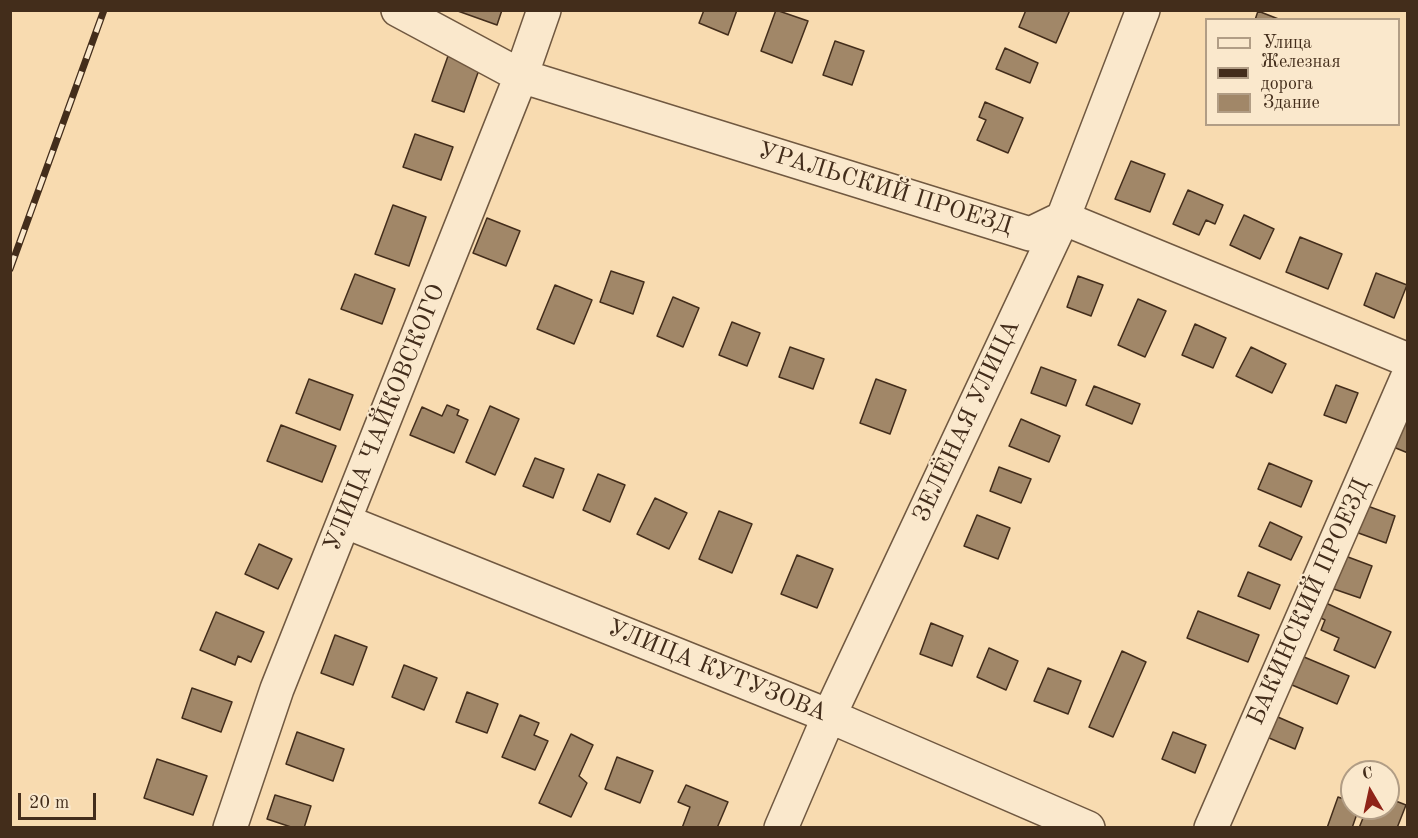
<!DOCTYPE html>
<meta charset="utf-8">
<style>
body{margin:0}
#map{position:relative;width:1418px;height:838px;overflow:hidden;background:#f8dbb0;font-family:"Old Standard TT",serif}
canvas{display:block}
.frame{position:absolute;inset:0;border:12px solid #432d1b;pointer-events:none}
.legend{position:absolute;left:1205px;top:18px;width:195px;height:108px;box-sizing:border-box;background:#fae8cc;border:2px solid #b19d85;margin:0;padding:8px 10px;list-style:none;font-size:18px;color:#432d1b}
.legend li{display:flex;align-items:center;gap:12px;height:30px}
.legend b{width:30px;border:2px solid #b19d85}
.north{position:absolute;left:1340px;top:760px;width:60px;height:60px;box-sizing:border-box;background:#fae8cc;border:2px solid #b19d85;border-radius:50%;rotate:351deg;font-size:16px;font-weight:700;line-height:24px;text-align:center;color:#432d1b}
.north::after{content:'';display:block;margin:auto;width:21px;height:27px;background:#8f2418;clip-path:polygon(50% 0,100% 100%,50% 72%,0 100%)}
.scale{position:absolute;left:18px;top:793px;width:78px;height:27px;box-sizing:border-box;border:3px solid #432d1b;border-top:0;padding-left:8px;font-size:18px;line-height:21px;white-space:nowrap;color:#432d1b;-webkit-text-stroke:4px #fae8cc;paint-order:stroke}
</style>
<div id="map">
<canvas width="1418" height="838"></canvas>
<div class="frame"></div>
<ul class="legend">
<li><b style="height:8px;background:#fae8cc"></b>Улица</li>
<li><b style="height:8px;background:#432d1b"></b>Железная дорога</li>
<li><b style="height:16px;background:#a18768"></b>Здание</li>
</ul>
<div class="north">С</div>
<div class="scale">20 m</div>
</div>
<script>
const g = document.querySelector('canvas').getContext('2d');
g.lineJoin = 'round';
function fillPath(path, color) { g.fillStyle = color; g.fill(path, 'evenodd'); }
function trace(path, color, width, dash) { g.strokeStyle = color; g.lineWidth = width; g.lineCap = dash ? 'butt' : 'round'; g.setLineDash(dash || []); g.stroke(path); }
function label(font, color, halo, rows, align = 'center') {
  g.font = font + ' "Old Standard TT",serif'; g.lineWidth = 4.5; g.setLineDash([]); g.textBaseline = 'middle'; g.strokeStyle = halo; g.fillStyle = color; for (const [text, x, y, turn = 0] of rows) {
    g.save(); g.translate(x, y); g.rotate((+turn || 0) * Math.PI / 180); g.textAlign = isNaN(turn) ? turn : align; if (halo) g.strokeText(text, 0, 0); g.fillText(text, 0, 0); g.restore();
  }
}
const building = new Path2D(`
 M 455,10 L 502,10 L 497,25 Z
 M 704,10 L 737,10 L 728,35 L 699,23 Z
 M 776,10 L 808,21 L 792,63 L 761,51 Z
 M 1026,10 L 1070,10 L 1056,43 L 1019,27 Z
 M 1258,11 L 1281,20 L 1255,20 Z
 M 835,41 L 864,51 L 852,85 L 823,75 Z
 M 1005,48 L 1038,63 L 1030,83 L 996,69 Z
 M 448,56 L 480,67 L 464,112 L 432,101 Z
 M 985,102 L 1023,118 L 1008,153 L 977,140 L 986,120 L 979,117 Z
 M 415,134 L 453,147 L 441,180 L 403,167 Z
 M 1131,161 L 1165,174 L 1150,212 L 1115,199 Z
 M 1188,190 L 1223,205 L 1215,224 L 1206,220 L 1199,235 L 1173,224 Z
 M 393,205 L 426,217 L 409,266 L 375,254 Z
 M 1244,215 L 1274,229 L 1260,259 L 1230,245 Z
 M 487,218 L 520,231 L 506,266 L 473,253 Z
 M 1300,237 L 1342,254 L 1328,289 L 1286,272 Z
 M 611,271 L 644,282 L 633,314 L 600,302 Z
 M 1376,273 L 1407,285 L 1394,318 L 1364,305 Z
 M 355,274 L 395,289 L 382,324 L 341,309 Z
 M 1078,276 L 1103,285 L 1091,316 L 1067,307 Z
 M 555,285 L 592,300 L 574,344 L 537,329 Z
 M 673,297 L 699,308 L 683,347 L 657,336 Z
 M 1138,299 L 1166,311 L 1145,357 L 1118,345 Z
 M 732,322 L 760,333 L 747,366 L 719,355 Z
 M 1195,324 L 1226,338 L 1213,368 L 1182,355 Z
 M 790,347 L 824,359 L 813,389 L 779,377 Z
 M 1251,347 L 1286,364 L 1272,393 L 1236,376 Z
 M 1041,367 L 1076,380 L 1066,406 L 1031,393 Z
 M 309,379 L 353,395 L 340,430 L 296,413 Z
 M 876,379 L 906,390 L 890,434 L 860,423 Z
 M 1336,385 L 1358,393 L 1346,423 L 1324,415 Z
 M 1094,386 L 1140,404 L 1132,424 L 1086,405 Z
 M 447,405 L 459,410 L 457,415 L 468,420 L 454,453 L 410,435 L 422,407 L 442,416 Z
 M 490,406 L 519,419 L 495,475 L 466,462 Z
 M 1408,414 L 1408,453 L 1386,444 Z
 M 1021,419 L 1060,436 L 1049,462 L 1009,446 Z
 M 281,425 L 336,446 L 322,482 L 267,461 Z
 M 535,458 L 564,469 L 553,498 L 523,486 Z
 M 1269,463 L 1312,481 L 1301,507 L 1258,489 Z
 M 999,467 L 1031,479 L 1021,503 L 990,491 Z
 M 598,474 L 625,485 L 610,522 L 583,510 Z
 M 655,498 L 687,513 L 669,549 L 637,534 Z
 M 1362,504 L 1395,516 L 1386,543 L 1353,531 Z
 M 719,511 L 752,524 L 732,573 L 699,559 Z
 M 977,515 L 1010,528 L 998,559 L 964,546 Z
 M 1270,522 L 1302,537 L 1291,560 L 1259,546 Z
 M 259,544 L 292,559 L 278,589 L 245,574 Z
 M 1340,554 L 1372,566 L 1360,598 L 1328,587 Z
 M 797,555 L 833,569 L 817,608 L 781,594 Z
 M 1248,572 L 1280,585 L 1270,609 L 1238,596 Z
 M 1319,600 L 1391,632 L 1375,668 L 1334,650 L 1339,638 L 1321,630 L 1325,620 L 1313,614 Z
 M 1198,611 L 1259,635 L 1248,662 L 1187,638 Z
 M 216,612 L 264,632 L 251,662 L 238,656 L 235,665 L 200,650 Z
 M 931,623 L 963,636 L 952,666 L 920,654 Z
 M 335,635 L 367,647 L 353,685 L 321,673 Z
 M 989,648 L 1018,661 L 1006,690 L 977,677 Z
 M 1122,651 L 1146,662 L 1113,737 L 1089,727 Z
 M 1297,654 L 1349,676 L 1337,704 L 1285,682 Z
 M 404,665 L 437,678 L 424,710 L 392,697 Z
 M 1048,668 L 1081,681 L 1068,714 L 1034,701 Z
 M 192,688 L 232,702 L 221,732 L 182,718 Z
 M 467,692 L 498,704 L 487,733 L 456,722 Z
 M 1271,714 L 1303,728 L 1295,749 L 1262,735 Z
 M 520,715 L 539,723 L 534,735 L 548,741 L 535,770 L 502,757 Z
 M 297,732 L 344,749 L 333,781 L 286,764 Z
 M 1173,732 L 1206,745 L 1195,773 L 1162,759 Z
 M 571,734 L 593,745 L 579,776 L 587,783 L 571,817 L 539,803 Z
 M 617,757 L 653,771 L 640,803 L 605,789 Z
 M 157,759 L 207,776 L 193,815 L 144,798 Z
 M 686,785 L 728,802 L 717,828 L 682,828 L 690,807 L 678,802 Z
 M 275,795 L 311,806 L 304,828 L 294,828 L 267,819 Z
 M 1338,797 L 1352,802 L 1352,808 L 1359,808 L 1352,828 L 1327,828 Z
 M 1388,798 L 1406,805 L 1397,828 L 1359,828 L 1367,808 L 1388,808 Z`);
const minor = new Path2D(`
 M 398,10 L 521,76 L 1030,234 L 1063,218 L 1408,360
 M 344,521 L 829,716 L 1088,828
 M 230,828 L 277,689 L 521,76 L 544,10
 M 781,828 L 829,716 L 1063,218 L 1143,10
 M 1211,828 L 1408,376`);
const rail = new Path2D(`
 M 10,269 L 104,10`);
const streetNames = [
 ["УРАЛЬСКИЙ ПРОЕЗД",885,189,17],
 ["УЛИЦА ЧАЙКОВСКОГО",385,418,-68],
 ["ЗЕЛЁНАЯ УЛИЦА",967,421,-65],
 ["БАКИНСКИЙ ПРОЕЗД",1309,602,-66],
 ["УЛИЦА КУТУЗОВА",717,671,22]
];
fillPath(building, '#a18768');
trace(building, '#432d1b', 1.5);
trace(minor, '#705840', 36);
trace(minor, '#fae8cc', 33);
trace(rail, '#432d1b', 7);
trace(rail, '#fae8cc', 4.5, [14]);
label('24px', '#432d1b', '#fae8cc', streetNames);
</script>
